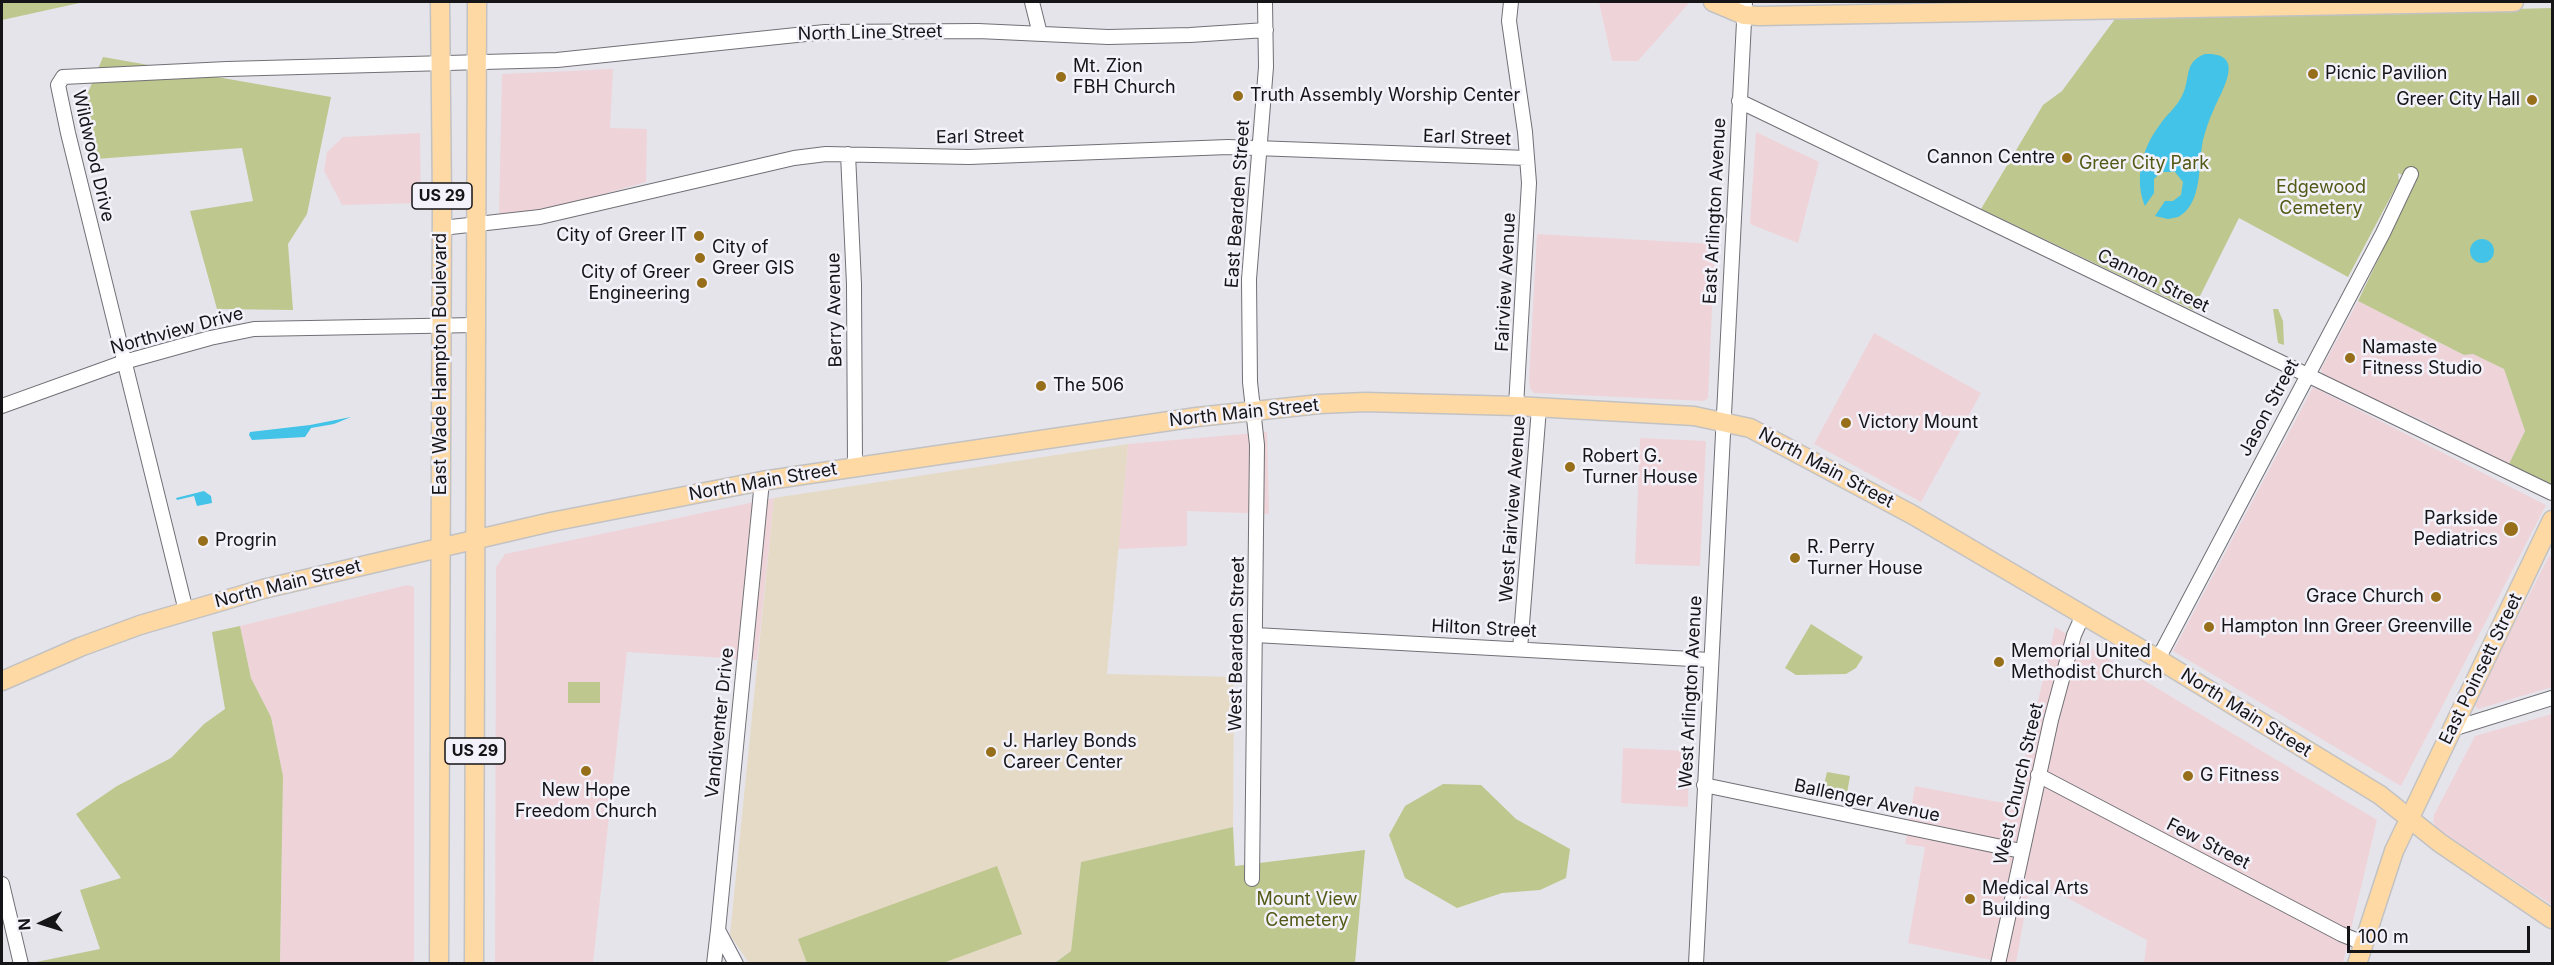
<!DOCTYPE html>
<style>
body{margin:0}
#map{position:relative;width:2554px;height:965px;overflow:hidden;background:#e6e4eb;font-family:Inter,sans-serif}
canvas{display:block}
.frame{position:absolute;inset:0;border:3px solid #151417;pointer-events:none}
.north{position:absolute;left:12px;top:893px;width:60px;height:60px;-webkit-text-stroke:4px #f3f1f9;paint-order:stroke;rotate:266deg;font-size:16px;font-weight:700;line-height:24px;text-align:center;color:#151417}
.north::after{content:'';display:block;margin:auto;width:21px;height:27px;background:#151417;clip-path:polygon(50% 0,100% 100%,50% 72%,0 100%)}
.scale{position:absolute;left:2347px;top:926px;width:183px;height:27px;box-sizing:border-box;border:3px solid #151417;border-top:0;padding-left:8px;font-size:18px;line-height:21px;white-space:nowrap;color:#151417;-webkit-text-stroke:4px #f3f1f9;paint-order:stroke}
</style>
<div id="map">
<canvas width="2554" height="965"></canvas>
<div class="frame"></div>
<div class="north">N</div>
<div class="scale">100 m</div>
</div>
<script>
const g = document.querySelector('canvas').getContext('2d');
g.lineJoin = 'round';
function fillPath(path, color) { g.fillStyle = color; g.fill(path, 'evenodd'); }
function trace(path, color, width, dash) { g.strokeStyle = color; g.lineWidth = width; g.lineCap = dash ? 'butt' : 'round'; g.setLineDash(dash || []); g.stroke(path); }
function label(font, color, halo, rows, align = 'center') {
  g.font = font + ' Inter,sans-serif'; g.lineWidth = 5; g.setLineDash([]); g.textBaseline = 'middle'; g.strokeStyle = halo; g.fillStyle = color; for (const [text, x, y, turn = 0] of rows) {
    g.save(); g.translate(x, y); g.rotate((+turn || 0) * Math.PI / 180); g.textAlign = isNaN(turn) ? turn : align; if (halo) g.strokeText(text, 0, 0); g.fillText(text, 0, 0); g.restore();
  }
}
const commercial = new Path2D(`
 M 1599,2 L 1688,2 L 1689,3 L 1638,61 L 1612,61 Z
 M 613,69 L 610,128 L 647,129 L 646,182 L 572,203 L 516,213 L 499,213 L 502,74 Z
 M 1756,132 L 1819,162 L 1798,243 L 1750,224 Z
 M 420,133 L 421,203 L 342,205 L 324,171 L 327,152 L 343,137 Z
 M 1537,234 L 1715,244 L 1708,398 L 1704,401 L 1534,393 L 1530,388 L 1529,379 Z
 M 2358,301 L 2464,355 L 2473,354 L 2504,369 L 2525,431 L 2508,466 L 2426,422 L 2323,377 L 2321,369 Z
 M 1874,333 L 1981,393 L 1921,502 L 1814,444 Z
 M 2313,387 L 2546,505 L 2401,786 L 2173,651 Z
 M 1267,432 L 1269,514 L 1187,511 L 1187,546 L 1118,549 L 1128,444 Z
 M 1640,438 L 1706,441 L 1700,566 L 1635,564 Z
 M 774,498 L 757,660 L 627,652 L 593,963 L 495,964 L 496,567 L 505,554 Z
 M 2549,556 L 2552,557 L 2552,687 L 2478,709 L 2473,704 Z
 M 407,585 L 414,587 L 414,963 L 280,963 L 283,776 L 271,717 L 251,678 L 240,626 Z
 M 2055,627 L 2377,820 L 2343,963 L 2144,963 L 2147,940 L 2031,879 L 2016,963 L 2006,963 L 1908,943 L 1925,847 L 1905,844 L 1915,786 L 2014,805 Z
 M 2552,714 L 2552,905 L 2436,828 L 2433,821 L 2434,815 L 2475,736 Z
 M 1623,748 L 1689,751 L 1688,807 L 1621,803 Z`);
const education = new Path2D(`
 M 1128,444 L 1107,674 L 1234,677 L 1233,827 L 1081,862 L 1071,951 L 1053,963 L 749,963 L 730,935 L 774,498 Z`);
const green = new Path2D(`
 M 2,2 L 84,2 L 2,20 Z
 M 2552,8 L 2552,485 L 2508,466 L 2525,431 L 2504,369 L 2473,354 L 2464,355 L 2358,301 L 2416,181 L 2398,173 L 2399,181 L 2348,277 L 2239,218 L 2193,310 L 1981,209 L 2043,105 L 2062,91 L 2115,19 Z
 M 103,57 L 331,97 L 307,214 L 288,244 L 293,310 L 217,309 L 190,211 L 253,201 L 242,148 L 96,159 L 84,102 Z
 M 2273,309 L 2278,309 L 2283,321 L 2284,345 L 2278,343 Z
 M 1811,624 L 1863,657 L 1856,668 L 1846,674 L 1796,675 L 1785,668 Z
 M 240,626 L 251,678 L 271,717 L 283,776 L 280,963 L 37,963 L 36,962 L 100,949 L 80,890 L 121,878 L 76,814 L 117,786 L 171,758 L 204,724 L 225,709 L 212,632 Z
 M 568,682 L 600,682 L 600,703 L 568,703 Z
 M 1827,772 L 1850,776 L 1847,793 L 1823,789 Z
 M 1443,784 L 1481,785 L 1516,819 L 1570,849 L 1566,878 L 1540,890 L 1502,893 L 1457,908 L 1405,878 L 1389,835 L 1405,806 Z
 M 1233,827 L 1235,866 L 1365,850 L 1355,963 L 1053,964 L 1071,951 L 1081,862 Z
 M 997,866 L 1022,934 L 943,963 L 807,963 L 798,939 Z`);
const water = new Path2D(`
 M 2205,54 C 2247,52 2222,90 2214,109 C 2209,119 2206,129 2203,140 C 2198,164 2203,204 2178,217 L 2168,219 L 2155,216 L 2165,201 L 2173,201 L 2181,195 L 2183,182 L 2175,172 L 2161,172 L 2154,179 L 2154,193 L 2145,206 C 2134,180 2142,148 2159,126 C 2166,115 2176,108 2182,96 C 2191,79 2183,62 2205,54 Z
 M2470 251a12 12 0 1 1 24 0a12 12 0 1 1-24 0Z
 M 351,417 L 334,424 L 311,428 L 305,437 L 252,440 L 249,435 L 250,432 L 310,425 Z
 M 204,491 L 211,496 L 212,503 L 197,506 L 194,496 L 177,500 L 176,498 Z`);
const minor = new Path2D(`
 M 1032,2 L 1040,34
 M 1511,2 L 1509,21 L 1525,132 L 1529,183 L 1516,406
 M 1739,101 L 2552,493
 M 848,154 L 854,284 L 855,466
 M 442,228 L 540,217 L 794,158 L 826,154 L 969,157 L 1228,147 L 1527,158
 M 2,406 L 124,362 L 210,338 L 254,329 L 476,325
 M 186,611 L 68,133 L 58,85 L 63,77 L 227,69 L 557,60 L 825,32 L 978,31 L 1108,37 L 1190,35 L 1266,30
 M 1255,635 L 1710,660
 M 1520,649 L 1539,408
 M 2158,659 L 2383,233 L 2411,174
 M 2452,729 L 2552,698
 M 2038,775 L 2341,934 L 2363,943
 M 1704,785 L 2021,851
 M 1252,879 L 1257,445 L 1250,382 L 1249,279 L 1266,67 L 1265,2
 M 2,884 L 21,964
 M 714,964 L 718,930
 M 736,964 L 718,930 L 762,481
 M 1696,964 L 1745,2
 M 1998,964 L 2051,720 L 2074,635 L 2083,615`);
const major = new Path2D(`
 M 1713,2 L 1744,15 L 1759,16 L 2514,2
 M 2,681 L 80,647 L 140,625 L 263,589 L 551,522 L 762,481 L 1197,417 L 1320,404 L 1365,402 L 1516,406 L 1694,416 L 1750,428 L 1913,515 L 2158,659 L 2380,795 L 2440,843 L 2552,919
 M 439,964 L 442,201 L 440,2
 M 474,964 L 477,2
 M 2357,964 L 2394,851 L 2552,520`);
const markers = [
 [2313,74,6,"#976f1a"],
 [1061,77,6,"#976f1a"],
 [1238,96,6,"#976f1a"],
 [2532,100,6,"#976f1a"],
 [2067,158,6,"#976f1a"],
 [699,236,6,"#976f1a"],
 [700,258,6,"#976f1a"],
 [702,283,6,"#976f1a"],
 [2350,358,6,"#976f1a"],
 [1041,386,6,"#976f1a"],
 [1846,423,6,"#976f1a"],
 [1570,467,6,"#976f1a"],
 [2511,529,8,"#976f1a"],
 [203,541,6,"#976f1a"],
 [1795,558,6,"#976f1a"],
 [2436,597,6,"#976f1a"],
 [2209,627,6,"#976f1a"],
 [1999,662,6,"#976f1a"],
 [991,752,6,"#976f1a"],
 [586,771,6,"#976f1a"],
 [2188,776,6,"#976f1a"],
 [1970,899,6,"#976f1a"]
];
const shields = [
 [442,196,60],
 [475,751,60]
];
const shieldNames = [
 ["US 29",442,196],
 ["US 29",475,751]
];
const streetNames = [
 ["North Line Street",870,33,-1],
 ["Earl Street",980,137,-1],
 ["Earl Street",1467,138,2],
 ["Wildwood Drive",93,156,77],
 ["East Bearden Street",1238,204,-86],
 ["East Arlington Avenue",1715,211,-87],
 ["Cannon Street",2153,281,26],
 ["Fairview Avenue",1506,282,-87],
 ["Berry Avenue",835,310,-91],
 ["Northview Drive",177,331,-15],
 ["East Wade Hampton Boulevard",441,364,-90],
 ["Jason Street",2269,408,-62],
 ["North Main Street",1244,413,-6],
 ["North Main Street",1826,468,28],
 ["North Main Street",763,482,-10],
 ["West Fairview Avenue",1513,509,-86],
 ["North Main Street",288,584,-14],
 ["Hilton Street",1484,629,3],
 ["West Bearden Street",1237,644,-89],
 ["East Poinsett Street",2481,669,-64],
 ["West Arlington Avenue",1691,692,-87],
 ["North Main Street",2246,713,32],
 ["Vandiventer Drive",720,723,-84],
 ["West Church Street",2019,784,-77],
 ["Ballenger Avenue",1867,801,12],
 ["Few Street",2208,844,27]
];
const poiNames = [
 ["Mt. Zion",1073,67],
 ["FBH Church",1073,88],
 ["Picnic Pavilion",2325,74],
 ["Truth Assembly Worship Center",1250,96],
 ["Greer City Hall",2520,100,"right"],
 ["Cannon Centre",2055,158,"right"],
 ["City of Greer IT",687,236,"right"],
 ["City of",712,248],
 ["Greer GIS",712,269],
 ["City of Greer",690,273,"right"],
 ["Engineering",690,294,"right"],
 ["Namaste",2362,348],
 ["Fitness Studio",2362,369],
 ["The 506",1053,386],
 ["Victory Mount",1858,423],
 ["Robert G.",1582,457],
 ["Turner House",1582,478],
 ["Parkside",2498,519,"right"],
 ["Pediatrics",2498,540,"right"],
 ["Progrin",215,541],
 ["R. Perry",1807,548],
 ["Turner House",1807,569],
 ["Grace Church",2424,597,"right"],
 ["Hampton Inn Greer Greenville",2221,627],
 ["Memorial United",2011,652],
 ["Methodist Church",2011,673],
 ["J. Harley Bonds",1003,742],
 ["Career Center",1003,763],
 ["G Fitness",2200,776],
 ["New Hope",586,791,"center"],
 ["Freedom Church",586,812,"center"],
 ["Medical Arts",1982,889],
 ["Building",1982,910]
];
const parkNames = [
 ["Greer City Park",2144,164],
 ["Edgewood",2321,188],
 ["Cemetery",2321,209],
 ["Mount View",1307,900],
 ["Cemetery",1307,921]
];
fillPath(commercial, '#eed4d9');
fillPath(education, '#e5dac6');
fillPath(green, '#bec78e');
fillPath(water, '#42c3e7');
trace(minor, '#717076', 16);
trace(major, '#c2c2c3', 21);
trace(minor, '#fff', 14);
trace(major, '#fed9a4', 18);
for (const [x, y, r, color] of markers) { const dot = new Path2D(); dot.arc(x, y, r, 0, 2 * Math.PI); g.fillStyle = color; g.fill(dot); trace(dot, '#f3f1f9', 2); }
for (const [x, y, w] of shields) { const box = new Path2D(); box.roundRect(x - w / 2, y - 13, w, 26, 4.5); g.fillStyle = '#f3f1f9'; g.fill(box); trace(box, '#151417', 1.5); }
label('bold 16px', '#151417', null, shieldNames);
label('18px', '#151417', '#f3f1f9', streetNames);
label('18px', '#151417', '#f3f1f9', poiNames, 'left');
label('18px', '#535a15', '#f3f1f9', parkNames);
</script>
